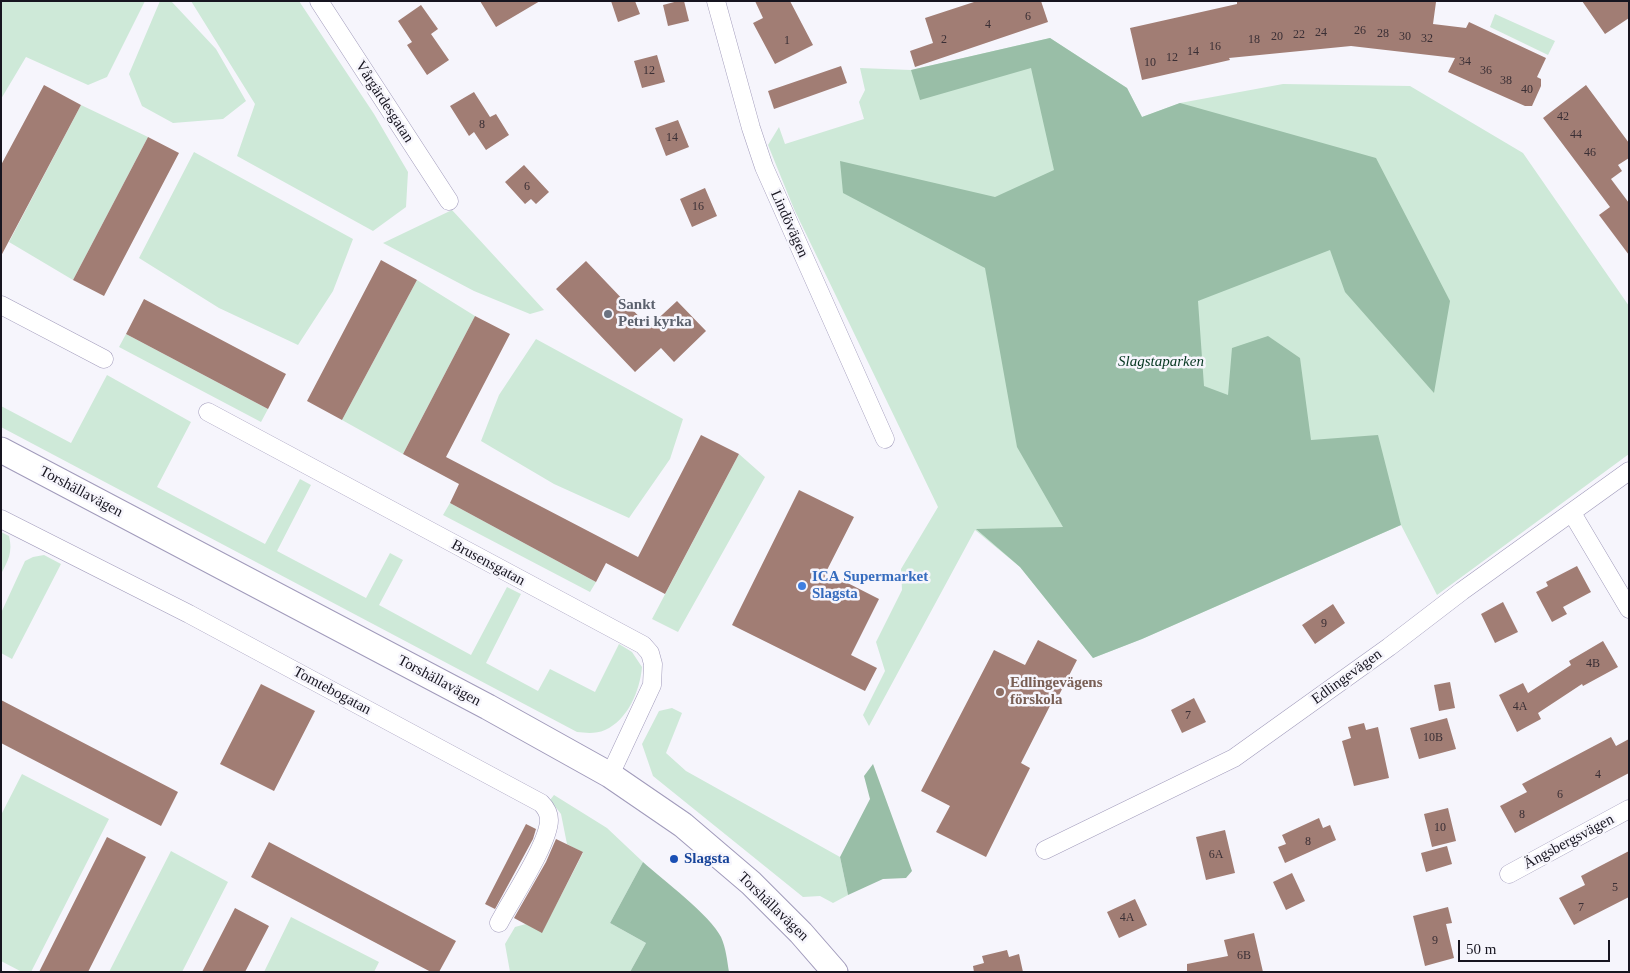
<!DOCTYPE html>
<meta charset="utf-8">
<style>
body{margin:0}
#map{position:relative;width:1630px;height:973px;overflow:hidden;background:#f6f5fc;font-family:Georgia,serif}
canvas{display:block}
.frame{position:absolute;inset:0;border:2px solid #171520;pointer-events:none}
.scale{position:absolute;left:1458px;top:940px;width:152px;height:22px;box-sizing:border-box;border:2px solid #171520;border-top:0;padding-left:6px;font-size:15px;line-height:18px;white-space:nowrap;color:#171520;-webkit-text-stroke:4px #f6f5fc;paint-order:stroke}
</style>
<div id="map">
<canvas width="1630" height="973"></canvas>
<div class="frame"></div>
<div class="scale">50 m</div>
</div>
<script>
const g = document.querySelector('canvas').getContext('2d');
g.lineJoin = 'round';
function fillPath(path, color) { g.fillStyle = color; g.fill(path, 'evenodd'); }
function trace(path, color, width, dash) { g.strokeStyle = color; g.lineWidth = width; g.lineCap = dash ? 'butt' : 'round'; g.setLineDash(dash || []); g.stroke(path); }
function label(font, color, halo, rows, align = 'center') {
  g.font = font + ' Georgia,serif'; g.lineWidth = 5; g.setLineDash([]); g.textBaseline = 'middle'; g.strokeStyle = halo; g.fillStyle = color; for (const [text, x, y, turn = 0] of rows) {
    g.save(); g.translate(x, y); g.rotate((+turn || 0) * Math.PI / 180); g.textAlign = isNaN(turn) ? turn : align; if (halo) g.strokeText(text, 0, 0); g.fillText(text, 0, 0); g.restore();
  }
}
const green = new Path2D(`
 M 1,1 L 145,1 L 107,77 L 88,85 L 26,57 L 1,99 Z
 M 160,1 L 171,1 L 216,49 L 246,101 L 223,119 L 173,123 L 142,106 L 129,74 Z
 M 191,1 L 299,1 L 374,114 L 408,172 L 406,207 L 373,231 L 237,156 L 255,104 Z
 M 1495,14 L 1555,41 L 1548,55 L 1490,27 Z
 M 1050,38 L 1127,88 L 1142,117 L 1180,103 L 1283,84 L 1410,86 L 1523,153 L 1629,306 L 1629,454 L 1437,595 L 1401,525 L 1142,639 L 1093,658 L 1020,567 L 975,530 L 869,726 L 863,715 L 885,671 L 876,642 L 902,590 L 901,569 L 938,507 L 794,209 L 768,145 L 779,127 L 785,144 L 864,119 L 859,102 L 865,90 L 860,68 L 911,70 Z
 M 81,105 L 148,137 L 73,280 L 9,242 Z
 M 194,152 L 353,239 L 333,291 L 298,345 L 219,308 L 139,258 Z
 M 452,210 L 544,310 L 530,314 L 474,291 L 383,243 Z
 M 417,280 L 475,316 L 403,454 L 342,420 Z
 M 126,334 L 268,409 L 261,422 L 119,347 Z
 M 536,339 L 683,419 L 670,459 L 629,518 L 554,484 L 481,441 L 499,395 Z
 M 107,375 L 191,422 L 157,487 L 265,544 L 300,479 L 311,485 L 277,551 L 366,598 L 390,553 L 403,560 L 379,605 L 471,655 L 507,587 L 521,594 L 486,663 L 538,691 L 550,669 L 595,692 L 619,644 L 632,652 L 642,667 C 640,690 628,720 605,730 C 596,734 586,733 577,732 L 1,427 L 1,406 L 71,443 Z
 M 739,454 L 765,477 L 678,632 L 652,619 Z
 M 450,503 L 596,582 L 590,592 L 443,515 Z
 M 1,532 L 9,536 C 13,552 8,561 1,574 Z
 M 44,555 L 61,564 L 12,659 L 1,653 L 1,613 L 25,561 L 33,557 Z
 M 672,708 L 682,713 L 666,753 L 686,771 L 840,857 L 848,895 L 833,903 L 820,896 L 803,897 L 653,776 L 642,744 L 659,711 Z
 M 22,774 L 109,819 L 31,972 L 22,972 L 1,961 L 1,815 Z
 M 554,795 L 607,828 L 643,862 L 610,923 L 646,943 L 630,972 L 510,972 L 505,944 L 515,927 L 526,924 L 542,932 L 583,853 L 567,844 L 561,814 L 550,800 Z
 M 171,851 L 228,882 L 182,972 L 109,972 Z
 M 291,917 L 379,962 L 374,972 L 264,972 Z`);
const forest = new Path2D(`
 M 1050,38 L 1127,88 L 1142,117 L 1180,103 L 1376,158 L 1450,301 L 1434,393 L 1345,292 L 1330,250 L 1198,301 L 1204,386 L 1228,395 L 1232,348 L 1268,336 L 1300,358 L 1311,440 L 1378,435 L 1401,525 L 1142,639 L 1093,658 L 1020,567 L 976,529 L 1063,527 L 1017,447 L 985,268 L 843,193 L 840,161 L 995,197 L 1054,170 L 1031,68 L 920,100 L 911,70 Z
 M 873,764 L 912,871 L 906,878 L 883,879 L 848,895 L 840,857 L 870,799 L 864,776 Z
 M 643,862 C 662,879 711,916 721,937 C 726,948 727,960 729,972 L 630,972 L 646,943 L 610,923 Z`);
const building = new Path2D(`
 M 480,1 L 540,1 L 496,27 Z
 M 611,1 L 635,1 L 640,14 L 618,22 Z
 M 678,1 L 684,1 L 689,21 L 668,26 L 663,5 Z
 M 755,1 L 790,1 L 813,45 L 775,64 L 753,23 L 763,18 Z
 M 977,1 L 1041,1 L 1048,22 L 915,67 L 910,51 L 933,43 L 925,18 Z
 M 1250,1 L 1436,2 L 1433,24 L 1466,28 L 1469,22 L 1546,58 L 1537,77 L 1541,79 L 1541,86 L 1532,106 L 1525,106 L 1448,72 L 1455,58 L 1351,46 L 1229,58 L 1230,60 L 1142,80 L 1130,28 L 1237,4 L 1237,2 Z
 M 1582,1 L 1629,1 L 1629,18 L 1605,34 Z
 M 421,5 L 438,29 L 431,34 L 449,60 L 427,75 L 407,45 L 412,42 L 398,21 Z
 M 657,55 L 665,82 L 642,88 L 634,61 Z
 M 841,66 L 847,83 L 774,109 L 768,91 Z
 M 44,85 L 81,105 L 1,256 L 1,165 Z
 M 1586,85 L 1629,143 L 1629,158 L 1618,165 L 1622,171 L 1611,179 L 1629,203 L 1629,255 L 1599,215 L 1610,207 L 1543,118 Z
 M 474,92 L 490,117 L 496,114 L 509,135 L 486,150 L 474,132 L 469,136 L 450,106 Z
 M 678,120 L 689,147 L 666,156 L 655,128 Z
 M 148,137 L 179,153 L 104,296 L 73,280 Z
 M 524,165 L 549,192 L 536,204 L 531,199 L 525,204 L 505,182 Z
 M 705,188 L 717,216 L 692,227 L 680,199 Z
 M 381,260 L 417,280 L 342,420 L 307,401 Z
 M 586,261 L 649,327 L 677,301 L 706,331 L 674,362 L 661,348 L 635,372 L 556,289 Z
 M 144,299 L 286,374 L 268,409 L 126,334 Z
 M 475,316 L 510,334 L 446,457 L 638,557 L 701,435 L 739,454 L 665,594 L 606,563 L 596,582 L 450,503 L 459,484 L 403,454 Z
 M 799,490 L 854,517 L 826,572 L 879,599 L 851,655 L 877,668 L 865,691 L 732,625 Z
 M 1577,566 L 1591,592 L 1563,607 L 1567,614 L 1552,622 L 1536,592 L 1548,586 L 1546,582 Z
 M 1503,602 L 1518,632 L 1495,643 L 1481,614 Z
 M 1333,604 L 1345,623 L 1315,644 L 1302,625 Z
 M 1038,640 L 1077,660 L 1058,697 L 1055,696 L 1021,763 L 1030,768 L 986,857 L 936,832 L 950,806 L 921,791 L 994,650 L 1025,665 Z
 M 1603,641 L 1618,667 L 1583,686 L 1582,684 L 1538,713 L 1541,719 L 1517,732 L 1499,695 L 1523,683 L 1528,693 L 1571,665 L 1569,661 Z
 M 1450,682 L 1455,708 L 1439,711 L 1434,685 Z
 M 261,684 L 315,711 L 274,791 L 220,764 Z
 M 1194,698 L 1206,722 L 1182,733 L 1171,710 Z
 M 1,700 L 178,792 L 161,826 L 1,743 Z
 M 1447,718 L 1456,749 L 1419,759 L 1410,728 Z
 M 1364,723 L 1366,730 L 1378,727 L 1389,778 L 1354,786 L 1342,741 L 1351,738 L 1348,727 Z
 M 1611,737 L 1616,746 L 1629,739 L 1629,773 L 1515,833 L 1500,806 L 1527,792 L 1522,784 Z
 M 1448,808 L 1456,841 L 1432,847 L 1424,814 Z
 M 1319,818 L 1323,828 L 1330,825 L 1336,840 L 1285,863 L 1278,847 L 1286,844 L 1282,835 Z
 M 526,824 L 536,829 L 533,839 L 495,909 L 485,904 Z
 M 1225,830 L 1235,873 L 1206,880 L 1196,837 Z
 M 107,837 L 146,857 L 88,972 L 39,972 Z
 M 556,839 L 583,852 L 542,933 L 514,918 L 546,862 Z
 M 269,842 L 456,941 L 439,972 L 431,972 L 251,877 Z
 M 1447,846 L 1452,864 L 1426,872 L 1421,853 Z
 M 1629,851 L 1629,897 L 1574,925 L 1559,898 L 1585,885 L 1581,876 Z
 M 1292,873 L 1305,901 L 1286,910 L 1273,882 Z
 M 1135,899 L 1147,925 L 1119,938 L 1107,912 Z
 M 1448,907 L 1452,923 L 1446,924 L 1454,958 L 1425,966 L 1413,916 Z
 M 235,908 L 269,926 L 245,972 L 202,972 Z
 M 1254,933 L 1263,972 L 1187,972 L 1187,964 L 1228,956 L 1224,940 Z
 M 1007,950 L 1009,957 L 1019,954 L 1023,972 L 974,972 L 973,966 L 984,963 L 982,956 Z`);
const street = new Path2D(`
 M 319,1 L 449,201
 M 716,1 L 751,128 L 764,167 L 885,439
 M 1,305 L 104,359
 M 208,412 L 643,645 L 650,653 L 653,664 L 652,685 L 610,775
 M 1572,513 L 1629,609
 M 1,519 L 189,614 L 541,803 C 546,808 549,813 549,820 C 549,843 511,900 499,923
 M 1045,850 L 1234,758 L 1389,647 L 1462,591 L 1629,471
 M 1509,874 L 1629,809`);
const secondary = new Path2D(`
 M 1,450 L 488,707 L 610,775 L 683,825 L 751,883 L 801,933 L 835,972`);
const markers = [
 [608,314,5,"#6b7280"],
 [802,586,5,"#3f7fe0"],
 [1000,692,5,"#8d6e63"],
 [674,859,5,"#1a4fb4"]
];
const numberNames = [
 ["6",1028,17],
 ["4",988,25],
 ["26",1360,31],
 ["24",1321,33],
 ["28",1383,34],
 ["22",1299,35],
 ["20",1277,37],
 ["30",1405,37],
 ["32",1427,39],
 ["2",944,40],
 ["18",1254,40],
 ["1",787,41],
 ["16",1215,47],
 ["14",1193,52],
 ["12",1172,58],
 ["34",1465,62],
 ["10",1150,63],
 ["12",649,71],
 ["36",1486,71],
 ["38",1506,81],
 ["40",1527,90],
 ["42",1563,117],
 ["8",482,125],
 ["44",1576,135],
 ["14",672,138],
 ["46",1590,153],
 ["6",527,187],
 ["16",698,207],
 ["9",1324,624],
 ["4B",1593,664],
 ["4A",1520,707],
 ["7",1188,716],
 ["10B",1433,738],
 ["4",1598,775],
 ["6",1560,795],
 ["8",1522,815],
 ["10",1440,828],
 ["8",1308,842],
 ["6A",1216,855],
 ["5",1615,888],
 ["7",1581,908],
 ["4A",1127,918],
 ["9",1435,941],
 ["6B",1244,956]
];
const streetNames = [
 ["Vårgärdesgatan",384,102,57],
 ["Lindövägen",789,224,66],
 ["Torshällavägen",81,492,28],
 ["Brusensgatan",488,563,28],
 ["Edlingevägen",1347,677,-36],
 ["Torshällavägen",439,681,28],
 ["Tomtebogatan",332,691,28],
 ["Ängsbergsvägen",1569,842,-28],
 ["Torshällavägen",773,907,44]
];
const worshipNames = [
 ["Sankt",618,305],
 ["Petri kyrka",618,322]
];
const parkNames = [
 ["Slagstaparken",1161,362]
];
const shopNames = [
 ["ICA Supermarket",812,577],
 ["Slagsta",812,594]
];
const educationNames = [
 ["Edlingevägens",1010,683],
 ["förskola",1010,700]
];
const transitNames = [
 ["Slagsta",684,859]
];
fillPath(green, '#cee9d8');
fillPath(forest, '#99bea7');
fillPath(building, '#a17d74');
trace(street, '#a19bbb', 19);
trace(secondary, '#a19bbb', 27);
trace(street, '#fff', 18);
trace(secondary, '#fff', 25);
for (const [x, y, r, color] of markers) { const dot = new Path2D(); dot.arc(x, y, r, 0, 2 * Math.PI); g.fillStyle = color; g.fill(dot); trace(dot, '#f6f5fc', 2); }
label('12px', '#3a2f35', null, numberNames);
label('15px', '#171520', '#f6f5fc', streetNames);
label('bold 15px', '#5b616d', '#f6f5fc', worshipNames, 'left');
label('italic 15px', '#063721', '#f6f5fc', parkNames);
label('bold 15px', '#366cbe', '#f6f5fc', shopNames, 'left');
label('bold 15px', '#785e54', '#f6f5fc', educationNames, 'left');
label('bold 15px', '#164399', '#f6f5fc', transitNames, 'left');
</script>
